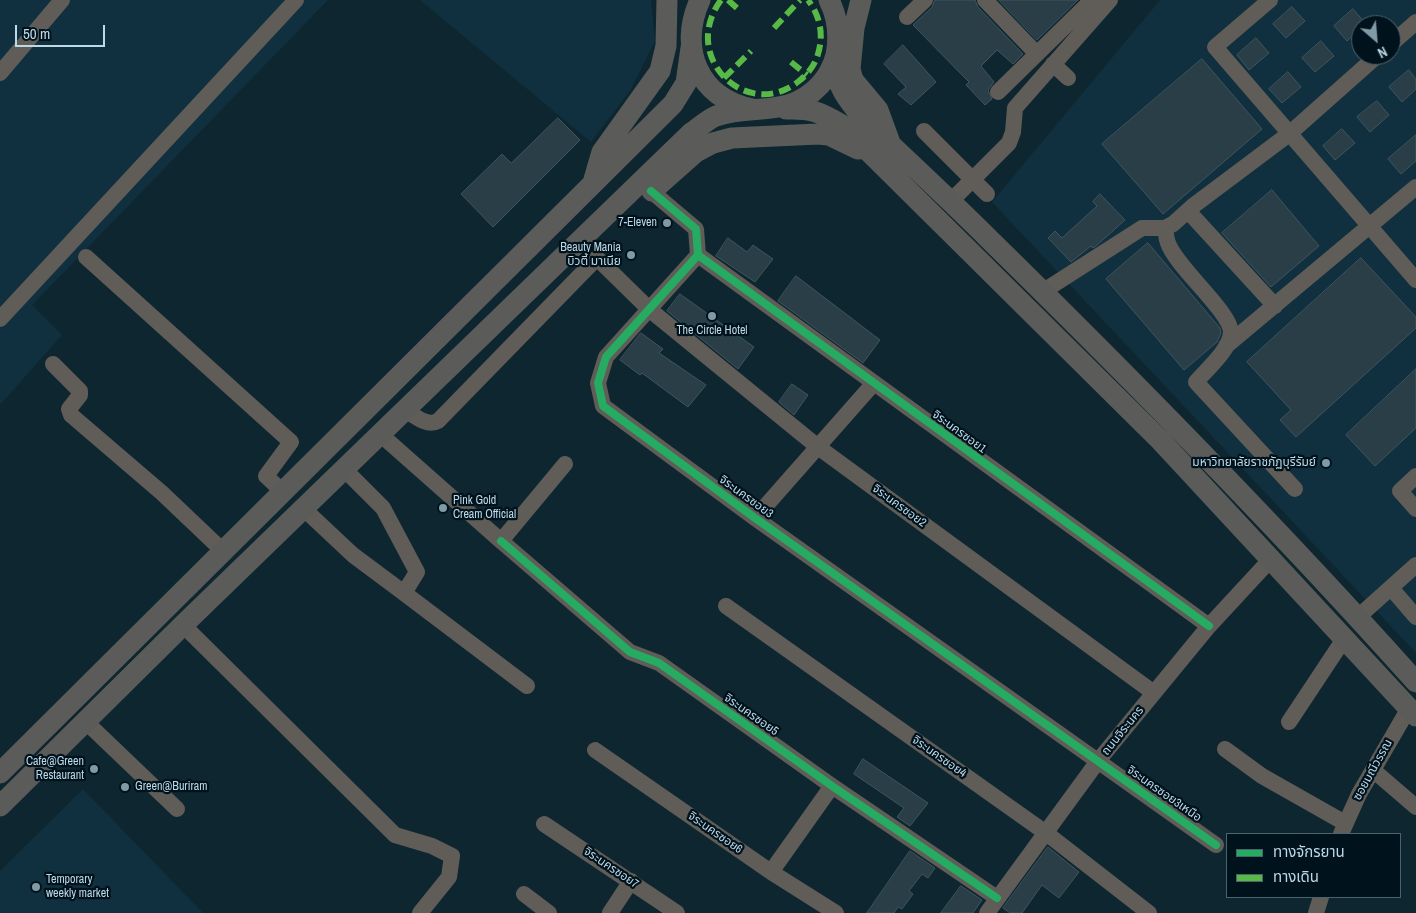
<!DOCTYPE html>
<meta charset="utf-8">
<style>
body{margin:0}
#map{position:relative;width:1416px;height:913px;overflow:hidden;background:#0e262f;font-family:"Archivo Narrow","Noto Sans Thai",sans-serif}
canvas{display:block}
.legend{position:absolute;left:1226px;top:833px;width:175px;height:65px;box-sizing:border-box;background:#00131d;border:1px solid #4c626d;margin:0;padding:6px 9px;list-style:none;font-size:15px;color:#bdd8e6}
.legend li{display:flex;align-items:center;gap:10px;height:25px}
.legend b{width:25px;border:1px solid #4c626d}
.north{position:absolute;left:1351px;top:15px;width:50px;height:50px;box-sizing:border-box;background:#00131d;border:1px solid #4c626d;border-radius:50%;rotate:153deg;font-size:14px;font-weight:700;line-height:20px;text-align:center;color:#bdd8e6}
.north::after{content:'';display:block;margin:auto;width:18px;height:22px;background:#809aa6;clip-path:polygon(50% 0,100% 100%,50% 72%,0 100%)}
.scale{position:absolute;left:15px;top:25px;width:90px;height:22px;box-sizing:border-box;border:2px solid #bdd8e6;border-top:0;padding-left:6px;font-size:15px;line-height:18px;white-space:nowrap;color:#bdd8e6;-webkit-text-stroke:4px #00131d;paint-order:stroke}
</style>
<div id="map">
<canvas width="1416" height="913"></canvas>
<ul class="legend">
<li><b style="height:6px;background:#26ab63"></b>ทางจักรยาน</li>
<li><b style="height:6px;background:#58b947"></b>ทางเดิน</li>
</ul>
<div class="north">N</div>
<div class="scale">50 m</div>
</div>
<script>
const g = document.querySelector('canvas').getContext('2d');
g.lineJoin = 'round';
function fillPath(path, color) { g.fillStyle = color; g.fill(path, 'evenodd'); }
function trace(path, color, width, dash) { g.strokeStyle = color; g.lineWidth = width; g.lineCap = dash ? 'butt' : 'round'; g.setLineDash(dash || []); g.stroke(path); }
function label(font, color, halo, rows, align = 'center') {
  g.font = font + ' "Archivo Narrow","Noto Sans Thai",sans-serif'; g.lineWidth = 4.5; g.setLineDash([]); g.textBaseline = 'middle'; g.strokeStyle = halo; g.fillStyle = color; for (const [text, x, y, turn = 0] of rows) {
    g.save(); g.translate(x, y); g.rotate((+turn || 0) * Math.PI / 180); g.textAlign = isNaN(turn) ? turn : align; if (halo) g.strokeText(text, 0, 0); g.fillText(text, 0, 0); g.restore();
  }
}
const built = new Path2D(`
 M 0,0 L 328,0 L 32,305 L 62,335 L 0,405 Z
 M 420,0 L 651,0 L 655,41 L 630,91 L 591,142 Z
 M 1160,0 L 1416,0 L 1416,653 L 992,202 ZM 1361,25 L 1391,25 L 1391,55 L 1361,55 Z
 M 83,789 L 203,913 L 0,913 L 0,871 Z`);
const building = new Path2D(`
 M 935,0 L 975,0 L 978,7 L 1023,54 L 1013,64 L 997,50 L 981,66 L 994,82 L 988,90 L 992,99 L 985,105 L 966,85 L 969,82 L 913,25 L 932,7 Z
 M 999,0 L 1078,0 L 1037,40 Z
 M 1292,7 L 1305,21 L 1286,38 L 1273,24 Z
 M 1353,9 L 1366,24 L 1361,25 L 1361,28 L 1347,41 L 1334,26 Z
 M 1256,38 L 1269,53 L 1249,70 L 1237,55 Z
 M 1321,41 L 1334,56 L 1315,72 L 1302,58 Z
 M 903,45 L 936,82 L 911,105 L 898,94 L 906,87 L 884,64 Z
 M 1202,59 L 1262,129 L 1163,214 L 1102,144 Z
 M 1409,70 L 1416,79 L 1416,89 L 1402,102 L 1389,87 Z
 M 1288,72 L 1301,87 L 1282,103 L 1269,89 Z
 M 1377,101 L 1389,115 L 1370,132 L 1357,117 Z
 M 558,118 L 580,140 L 493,227 L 461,194 L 502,154 L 511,163 Z
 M 1342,129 L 1355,143 L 1335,160 L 1323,146 Z
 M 1416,135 L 1416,161 L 1401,174 L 1388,159 Z
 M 1272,190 L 1319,246 L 1271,287 L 1222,233 Z
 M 1100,194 L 1125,220 L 1096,246 L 1093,248 L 1091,246 L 1071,262 L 1048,238 L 1055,231 L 1062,238 L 1097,206 L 1093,202 Z
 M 728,238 L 747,252 L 753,245 L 773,259 L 755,282 L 716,256 Z
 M 1148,243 L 1220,328 L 1221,333 L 1217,342 L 1184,370 L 1106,279 Z
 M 1361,258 L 1416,317 L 1416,328 L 1296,437 L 1280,420 L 1291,410 L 1247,362 Z
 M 796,276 L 880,340 L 863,363 L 778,301 Z
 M 680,294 L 754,347 L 738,369 L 667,311 Z
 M 641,333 L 663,349 L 659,353 L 706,385 L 688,407 L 642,373 L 640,375 L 620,360 Z
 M 1416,369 L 1416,428 L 1375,466 L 1346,435 Z
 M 792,384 L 808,395 L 794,415 L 779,402 Z
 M 863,759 L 928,803 L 910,826 L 897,817 L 904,808 L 854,774 Z
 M 1048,847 L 1079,872 L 1059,898 L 1042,885 L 1022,913 L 1010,913 L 1003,908 Z
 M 910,851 L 935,868 L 928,878 L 922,874 L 909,891 L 913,894 L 902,909 L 898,907 L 894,913 L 867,913 Z
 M 961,886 L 982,900 L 973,913 L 941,913 Z`);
const minor = new Path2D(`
 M 985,0 L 1036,53
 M 1270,0 L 1215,47 L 1416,280
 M 907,17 L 925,0
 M 1391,44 L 1416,22
 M 1053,64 L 1068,78
 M 0,73 L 62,0
 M 998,92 L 1092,0
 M 924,131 L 987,194
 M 651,191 L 696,229 L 698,255 L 606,357 L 598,383 L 603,406 L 755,518 L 1216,845
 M 950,202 L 1009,143 L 1013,132 L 1015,108 L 1110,0
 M 1188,211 L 1275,306
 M 1165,228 C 1166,233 1166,238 1168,243 C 1176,267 1232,313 1231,333 C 1229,351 1207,369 1196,382 L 1295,489
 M 698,255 L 1209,626
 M 86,257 L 291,442 L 266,476 L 283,492
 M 1042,292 L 1142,228 L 1165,228 L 1173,224 L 1193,206 L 1289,134 L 1378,55
 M 0,319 L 296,0
 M 1226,346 L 1416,187
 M 53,364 L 80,391 L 80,395 L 69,409 L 71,415 L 162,493 L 223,551
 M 405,410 C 415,416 427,427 438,421 L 597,258 L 650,310 L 818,447 L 1154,693
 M 380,434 L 501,541 L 565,464
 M 1416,476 L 1400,491 L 1416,509
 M 304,509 L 353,555 L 404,593 L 417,572 L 383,508 L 344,469
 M 755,518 L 874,383
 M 501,541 L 630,652 L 659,663 L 832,786 L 997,898
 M 1391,588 L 1416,617
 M 404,593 L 527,686
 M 726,606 L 1046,833 L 1149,913
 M 1358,617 L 1416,565
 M 183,625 L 395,835 L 432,846 L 452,856 L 449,877 L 420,913
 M 86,722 L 177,809
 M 1289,722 L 1344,639
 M 1225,749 L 1262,776 L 1345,823
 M 595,750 L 771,872 L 836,913
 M 1373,770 L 1416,807
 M 544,824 L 677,913
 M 1341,834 L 1359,794 L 1409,708
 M 771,872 L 832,786
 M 524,894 L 549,913
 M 610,913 L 631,881
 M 987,913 L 1098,761 L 1209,626 L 1271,559
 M 1316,913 L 1321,897`);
const major = new Path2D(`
 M 700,0 C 678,48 698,98 752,109
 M 861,0 L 854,28 L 850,69 L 853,80 L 878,110 L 889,140
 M 834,63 C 837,86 847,99 862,117 C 904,158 947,197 988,238 C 1135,382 1279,529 1416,682
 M 786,109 C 811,108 820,112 842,125 L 1161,441 L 1416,716
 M 593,183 L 602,152 L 660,71 L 666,46 L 667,0
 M 652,191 L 696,152 L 713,143 L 732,138 L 818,134 L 829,135 L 858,149
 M 0,773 L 673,104 L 686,83 L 691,48
 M 0,806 L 183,625 L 691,133 C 699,128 708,119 716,116 C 754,103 788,119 820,85 C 827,77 833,67 836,55 C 840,35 838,18 829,0`);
const quiet = new Path2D(`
 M 721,0 C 679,57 747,123 799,81 C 808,74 815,65 818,54 C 824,34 820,16 808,0
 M 728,0 L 739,10
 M 774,28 L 800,0
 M 791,62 L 807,75
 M 724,78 L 751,51`);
const cycleway = new Path2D(`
 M 651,191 L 696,229 L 698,255 L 606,357 L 598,383 L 603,406 L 755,518 L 1216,845
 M 698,255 L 1209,626
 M 501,541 L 630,652 L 659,663 L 832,786 L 997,898`);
const markers = [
 [667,223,5,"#809aa6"],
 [631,255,5,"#809aa6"],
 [712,316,5,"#809aa6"],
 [1326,463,5,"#809aa6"],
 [443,508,5,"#809aa6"],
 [94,769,5,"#809aa6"],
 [125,787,5,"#809aa6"],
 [36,887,5,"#809aa6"]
];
const poiNames = [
 ["7-Eleven",657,223],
 ["Beauty Mania",621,248],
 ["บิวตี้ มาเนีย",621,262],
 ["The Circle Hotel",712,331,"center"],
 ["มหาวิทยาลัยราชภัฏบุรีรัมย์",1316,463],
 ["Pink Gold",453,501,"left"],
 ["Cream Official",453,515,"left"],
 ["Cafe@Green",84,762],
 ["Restaurant",84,776],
 ["Green@Buriram",135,787,"left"],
 ["Temporary",46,880,"left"],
 ["weekly market",46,894,"left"]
];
const streetNames = [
 ["จิระนครซอย1",959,432,36],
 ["จิระนครซอย3",746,497,36],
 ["จิระนครซอย2",899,506,36],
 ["จิระนครซอย5",751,715,35],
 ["ถนนจิระนคร",1123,731,-51],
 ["จิระนครซอย4",939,757,35],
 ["ซอยมณีวรรณ",1373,770,-61],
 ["จิระนครซอย3เหนือ",1164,794,35],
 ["จิระนครซอย6",715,833,35],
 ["จิระนครซอย7",611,868,34]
];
fillPath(built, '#10303f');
fillPath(building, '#293e46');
trace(building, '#40555e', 1);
trace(minor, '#605c57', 16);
trace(major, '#5b5c5a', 21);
trace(quiet, '#58b947', 6, [12, 6]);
trace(cycleway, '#26ab63', 8);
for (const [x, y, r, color] of markers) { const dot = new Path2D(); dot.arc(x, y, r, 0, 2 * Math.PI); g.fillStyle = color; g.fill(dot); trace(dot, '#00131d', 2); }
label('12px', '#bdd8e6', '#00131d', poiNames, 'right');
label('12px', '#bdd8e6', '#00131d', streetNames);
</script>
